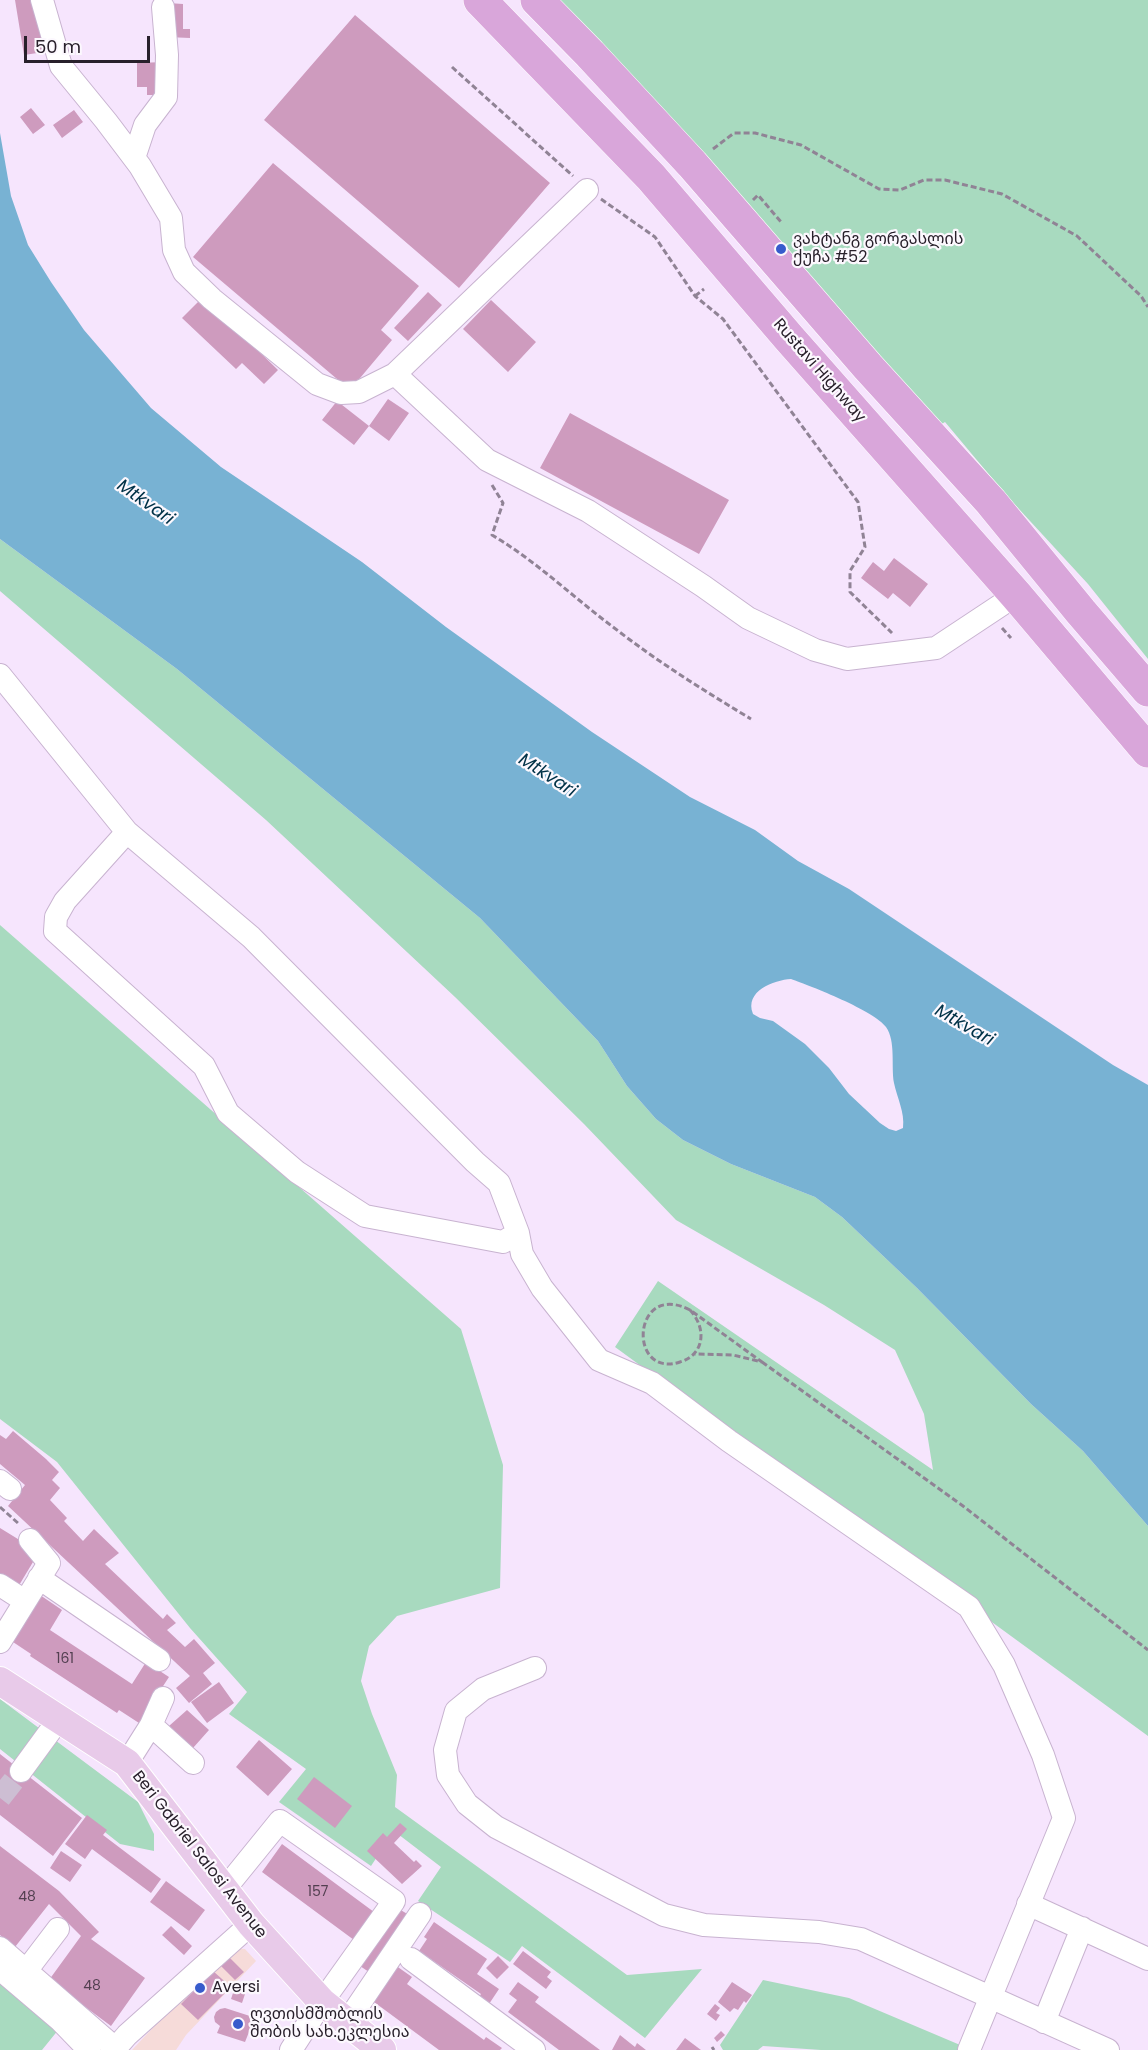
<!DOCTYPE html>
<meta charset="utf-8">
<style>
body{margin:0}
#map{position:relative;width:1148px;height:2050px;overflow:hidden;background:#f6e5fd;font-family:Poppins,sans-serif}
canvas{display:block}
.scale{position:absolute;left:24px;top:36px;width:126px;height:27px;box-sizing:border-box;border:3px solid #28202b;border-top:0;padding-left:8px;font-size:18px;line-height:21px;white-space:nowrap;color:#28202b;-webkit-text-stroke:4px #fcf8fe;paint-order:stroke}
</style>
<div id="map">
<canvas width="1148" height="2050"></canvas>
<div class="scale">50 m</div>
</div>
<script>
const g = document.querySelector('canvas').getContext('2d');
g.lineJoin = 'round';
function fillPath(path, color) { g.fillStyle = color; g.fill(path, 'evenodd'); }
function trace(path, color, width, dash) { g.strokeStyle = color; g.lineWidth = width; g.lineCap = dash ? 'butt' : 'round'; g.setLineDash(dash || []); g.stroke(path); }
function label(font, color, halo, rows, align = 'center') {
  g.font = font + ' Poppins,"Noto Sans Georgian",sans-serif'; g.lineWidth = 4.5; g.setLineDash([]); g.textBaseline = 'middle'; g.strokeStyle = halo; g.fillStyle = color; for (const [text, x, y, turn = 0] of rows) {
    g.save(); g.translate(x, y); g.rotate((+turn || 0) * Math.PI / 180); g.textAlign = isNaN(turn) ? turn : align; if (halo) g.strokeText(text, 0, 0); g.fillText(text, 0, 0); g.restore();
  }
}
const commercial = new Path2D(`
 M 233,1948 L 245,1949 L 256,1961 L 186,2035 L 176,2050 L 132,2050 L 162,2018 Z`);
const green = new Path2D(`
 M 555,0 L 1148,0 L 1148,659 L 1088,584 L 1007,496 L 945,422 L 935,428 Z
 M 0,539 L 177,669 L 480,918 L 598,1041 L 627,1086 L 656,1119 L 683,1140 L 731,1164 L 815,1197 L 842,1217 L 917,1288 L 1031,1404 L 1083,1451 L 1148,1526 L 1148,1736 L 615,1347 L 658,1281 L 933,1470 L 924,1414 L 895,1350 L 824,1305 L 676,1220 L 584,1124 L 455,997 L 266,820 L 0,591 Z
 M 0,925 L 461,1329 L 503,1465 L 500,1588 L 397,1616 L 369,1646 L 361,1681 L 372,1714 L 397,1775 L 395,1807 L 627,1975 L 702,1969 L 645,2038 L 522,1946 L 510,1962 L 418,1901 L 441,1867 L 394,1831 L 371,1866 L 279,1802 L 306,1769 L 229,1714 L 247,1692 L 190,1628 L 57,1462 L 0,1419 Z
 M 0,1699 L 138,1802 L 154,1834 L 154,1851 L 120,1844 L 0,1749 Z
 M 0,1979 L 59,2029 L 42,2050 L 0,2050 Z
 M 763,1980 L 849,1998 L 972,2050 L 821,2050 L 763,2046 L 758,2050 L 723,2050 L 720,2045 Z`);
const water = new Path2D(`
 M 0,133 L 11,196 L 28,245 L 51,282 L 84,330 L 151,408 L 221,467 L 362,562 L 446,627 L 592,732 L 690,797 L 755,830 L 798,861 L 849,889 L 1113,1065 L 1148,1085 L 1148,1526 L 1083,1451 L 1031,1404 L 917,1288 L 842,1217 L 815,1197 L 731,1164 L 683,1140 L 656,1119 L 627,1086 L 598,1041 L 480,918 L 177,669 L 0,539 ZM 791,979 C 811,986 875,1011 886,1027 C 896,1041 891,1066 894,1083 C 897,1098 905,1112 903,1128 L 896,1131 L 889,1129 L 880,1123 L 849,1094 L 829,1068 L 805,1044 L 773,1021 L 760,1018 L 753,1014 C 744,991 774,980 791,979 Z`);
const building = new Path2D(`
 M 15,0 L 36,0 L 44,52 L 24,55 Z
 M 168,3 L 183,4 L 183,29 L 190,29 L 190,38 L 167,37 Z
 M 355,15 L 550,183 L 459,288 L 264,120 Z
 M 164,62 L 164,95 L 147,95 L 147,87 L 137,87 L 137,63 Z
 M 31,108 L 45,125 L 33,134 L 20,117 Z
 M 74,110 L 83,122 L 62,138 L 53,125 Z
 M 273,163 L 419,286 L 381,330 L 392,340 L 350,390 L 193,257 Z
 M 428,292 L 442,305 L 408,341 L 394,328 Z
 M 203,297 L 278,370 L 264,384 L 242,363 L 236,369 L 182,318 Z
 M 491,300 L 536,342 L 508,372 L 463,329 Z
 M 388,399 L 409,413 L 389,441 L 369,426 Z
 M 337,401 L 369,426 L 354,445 L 322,420 Z
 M 570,413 L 729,500 L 699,554 L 540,468 Z
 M 894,558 L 928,584 L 910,607 L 893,593 L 888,599 L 861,578 L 873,562 L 884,571 Z
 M 13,1431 L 46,1459 L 59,1472 L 52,1480 L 60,1488 L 50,1500 L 67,1518 L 64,1521 L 83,1541 L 94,1529 L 119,1553 L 105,1564 L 163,1619 L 167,1614 L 176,1623 L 167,1630 L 185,1647 L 194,1639 L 215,1663 L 203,1673 L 212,1684 L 189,1703 L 176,1688 L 190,1676 L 8,1506 L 25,1485 L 0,1464 L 0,1435 L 6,1439 Z
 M 0,1528 L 39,1552 L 18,1587 L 0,1576 Z
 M 40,1595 L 62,1610 L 50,1630 L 132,1684 L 146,1662 L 169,1677 L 139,1723 L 119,1710 L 117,1713 L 30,1656 L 31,1654 L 10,1640 Z
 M 219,1682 L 234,1703 L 207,1723 L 191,1702 Z
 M 187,1710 L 209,1730 L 193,1748 L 169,1726 Z
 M 259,1740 L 292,1769 L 268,1796 L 236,1767 Z
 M 0,1754 L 82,1818 L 53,1856 L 0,1815 Z
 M 314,1777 L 352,1806 L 335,1828 L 297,1799 Z
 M 87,1815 L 107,1830 L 103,1835 L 161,1879 L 151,1893 L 92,1849 L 85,1859 L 65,1844 Z
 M 400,1823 L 407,1829 L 394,1843 L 414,1862 L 416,1860 L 422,1866 L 402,1884 L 367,1851 L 383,1833 L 387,1837 Z
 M 282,1844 L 374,1912 L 354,1940 L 262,1872 Z
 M 0,1846 L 59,1891 L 99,1932 L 91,1939 L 145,1978 L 111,2026 L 49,1980 L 81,1936 L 49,1904 L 15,1947 L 0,1935 Z
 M 61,1851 L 82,1865 L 70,1882 L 50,1868 Z
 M 166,1881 L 205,1910 L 189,1931 L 150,1902 Z
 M 394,1906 L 409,1915 L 372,1974 L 357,1964 Z
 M 434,1922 L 487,1959 L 477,1974 L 499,1989 L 489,2004 L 479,1997 L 481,1994 L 419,1951 L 427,1939 L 424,1937 Z
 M 171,1926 L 192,1946 L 184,1955 L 162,1935 Z
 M 523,1951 L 551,1972 L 547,1977 L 552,1981 L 546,1989 L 513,1964 Z
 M 498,1956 L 509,1967 L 497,1979 L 486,1968 Z
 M 229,1957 L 244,1972 L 235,1980 L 221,1966 Z
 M 395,1965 L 412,1977 L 407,1984 L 484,2040 L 486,2037 L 502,2048 L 500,2050 L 439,2050 L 370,1999 Z
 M 213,1971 L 231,1987 L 198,2020 L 181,2004 Z
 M 518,1982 L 539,1997 L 535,2002 L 600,2050 L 559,2050 L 508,2012 L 517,2000 L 509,1994 Z
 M 732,1982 L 752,1995 L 746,2003 L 744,2001 L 738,2010 L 734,2008 L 730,2012 L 718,2002 Z
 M 235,1987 L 246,1991 L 242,2003 L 231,1999 Z
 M 715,2004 L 720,2008 L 716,2013 L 720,2015 L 716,2021 L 707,2014 Z
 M 225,2008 L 253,2017 L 252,2020 L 260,2022 L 256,2034 L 249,2032 L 245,2042 L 217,2033 L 220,2026 L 215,2022 L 214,2017 L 216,2012 L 220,2009 Z
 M 721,2031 L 725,2035 L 717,2042 L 714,2038 Z
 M 620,2035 L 635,2047 L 637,2043 L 646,2050 L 612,2050 Z
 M 685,2038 L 701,2050 L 676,2050 Z`);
const minorTunnel = new Path2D(`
 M 0,1798 L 21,1771`);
const path = new Path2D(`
 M 452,67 L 573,176
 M 713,149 L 734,133 L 755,133 L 801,145 L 879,189 L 900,190 L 924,180 L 945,180 L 1002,194 L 1077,236 L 1141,296 L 1148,307
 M 601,199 L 655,237 L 695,296 L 723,319 L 858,502 L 865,547 L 850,571 L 850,592 L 892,633
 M 753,200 L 758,195 L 781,222
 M 695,296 L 704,289
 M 492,485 L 503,503 L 492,535 C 536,561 573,597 613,627 C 658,662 703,690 751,719
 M 1002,628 L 1011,638
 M 690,1310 C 706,1327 706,1354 680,1362 C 627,1379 632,1280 690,1310 L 762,1362 L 733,1355 L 694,1354
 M 762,1362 L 963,1506 L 1148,1650
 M 0,1507 L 19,1524
 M 712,2047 L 714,2050`);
const minor = new Path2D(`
 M 42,0 L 61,66 L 106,121 L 140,166 L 171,218 L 174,250 L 184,272 L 212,299 L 317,384 L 341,393 L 359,392 L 395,374 L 587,190
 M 134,158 L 145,125 L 166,97 L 167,55 L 163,7
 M 395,374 L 487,460 L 588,511 L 703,586 L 748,618 L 815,650 L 847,659 L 936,648 L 1016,595
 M 0,675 L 127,832 L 251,937 L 475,1162 L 499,1183 L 518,1233 L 522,1254 L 542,1288 L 599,1360 L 652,1383 L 729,1441 L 969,1607 L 1004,1665 L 1043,1755 L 1064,1818 L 969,2050
 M 127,832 L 65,901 L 56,917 L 55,931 L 204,1066 L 228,1113 L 297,1172 L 365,1216 L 503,1242 L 518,1233
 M 0,1481 L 10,1489
 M 39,1578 L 159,1660
 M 0,1585 L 25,1601
 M 0,1642 L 49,1563 L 30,1540
 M 535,1668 L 483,1689 L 456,1711 L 445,1750 L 448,1775 L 467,1804 L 496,1827 L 664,1915 L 704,1925 L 819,1932 L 861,1939 L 1108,2050
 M 151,1725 L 193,1763
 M 127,1763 L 151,1725 L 163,1698
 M 21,1771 L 59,1719
 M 224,1890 L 280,1821 L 394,1901 L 322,2002 L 291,2050
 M 1028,1904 L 1148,1959
 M 0,1948 L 115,2048
 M 411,1959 L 534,2050
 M 0,1969 L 60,2020 L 89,2050
 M 26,1971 L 58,1929
 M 347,2022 L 420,1914
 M 1044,2022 L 1082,1928
 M 114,2050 L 127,2035 L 251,1924`);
const major = new Path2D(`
 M 0,1681 L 127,1763 L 251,1924 L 322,2002 L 382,2050`);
const highway = new Path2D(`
 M 480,0 L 651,177 L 789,338 L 1016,595 L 1148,751
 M 537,0 L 590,54 L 692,164 L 868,367 L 991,502 L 1081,612 L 1148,690`);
const markers = [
 [781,249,6,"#375bcc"],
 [200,1988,6,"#375bcc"],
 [238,2024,6,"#375bcc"]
];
const numberNames = [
 ["161",65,1659],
 ["157",318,1892],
 ["48",27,1897],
 ["48",92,1986]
];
const poiNames = [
 ["ვახტანგ გორგასლის",793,240],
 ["ქუჩა #52",793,258],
 ["Aversi",212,1988],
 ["ღვთისმშობლის",250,2015],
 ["შობის სახ.ეკლესია",250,2033]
];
const streetNames = [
 ["Rustavi Highway",819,371,49],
 ["Beri Gabriel Salosi Avenue",199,1855,52]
];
const waterNames = [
 ["Mtkvari",145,503,35],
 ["Mtkvari",547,776,33],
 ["Mtkvari",964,1026,30]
];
fillPath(commercial, '#f6dbd9');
fillPath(green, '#a8dabf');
fillPath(water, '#78b2d3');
fillPath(building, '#ce9bbe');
trace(minorTunnel, '#cdbed3', 22, [22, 11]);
trace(minor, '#c8b3d0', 24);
trace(major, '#fff', 30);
trace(highway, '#fff', 34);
trace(path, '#908395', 3, [6, 3]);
trace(minor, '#fff', 22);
trace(major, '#e8cae9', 28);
trace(highway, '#d9a6da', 33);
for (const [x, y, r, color] of markers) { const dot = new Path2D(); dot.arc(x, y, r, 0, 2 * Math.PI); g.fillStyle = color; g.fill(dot); trace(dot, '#fcf8fe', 2); }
label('14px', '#523f50', null, numberNames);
label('16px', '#28202b', '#fcf8fe', poiNames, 'left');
label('16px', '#28202b', '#fcf8fe', streetNames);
label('italic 18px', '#003147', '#fcf8fe', waterNames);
</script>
